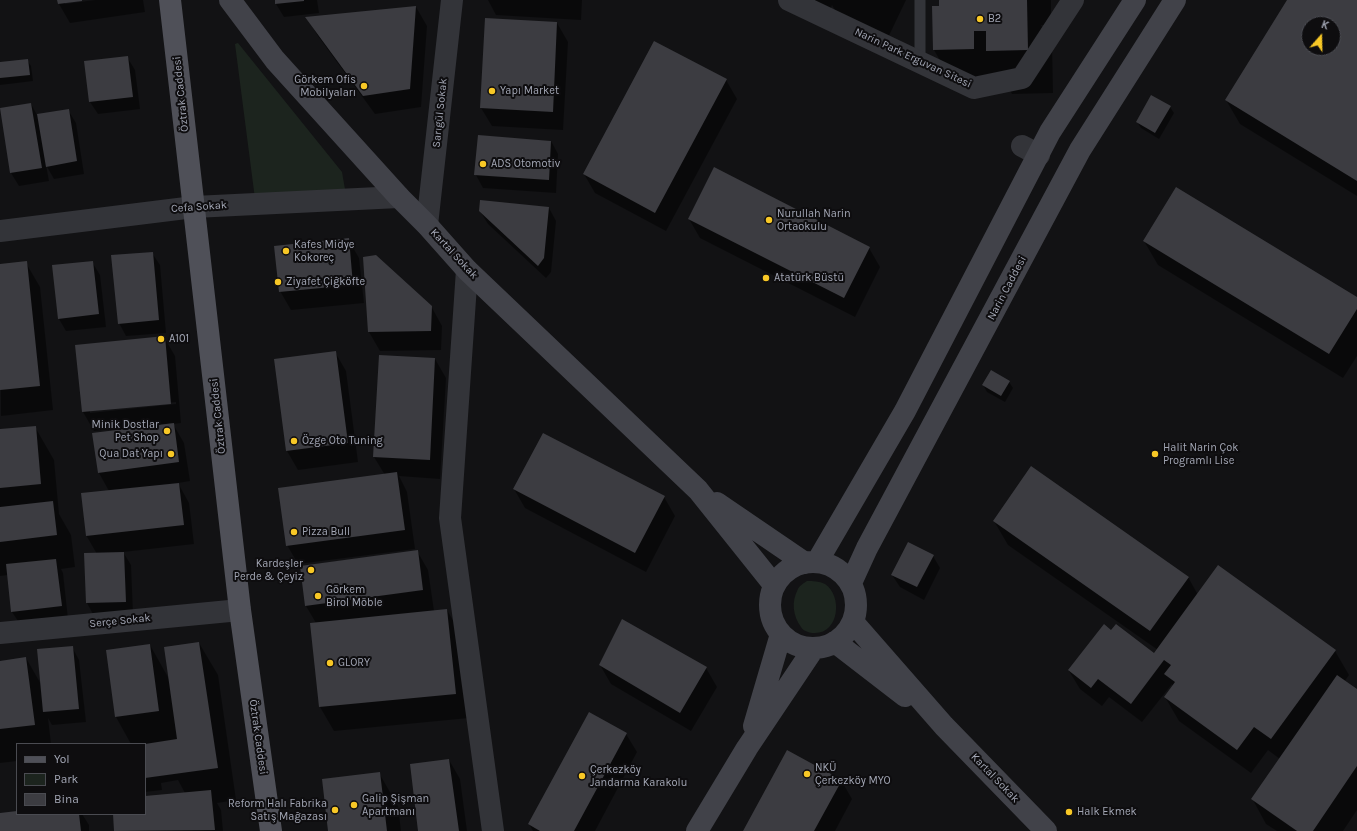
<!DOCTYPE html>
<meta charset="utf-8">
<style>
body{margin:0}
#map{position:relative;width:1357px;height:831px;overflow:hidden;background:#121214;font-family:Karla,sans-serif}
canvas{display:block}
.legend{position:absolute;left:16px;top:743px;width:130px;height:72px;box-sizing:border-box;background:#0e0d0f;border:1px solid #4a4b51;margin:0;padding:5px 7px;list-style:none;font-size:12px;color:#a3a7b5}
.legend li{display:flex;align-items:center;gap:8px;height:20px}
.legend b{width:20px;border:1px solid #4a4b51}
.north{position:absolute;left:1301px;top:16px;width:40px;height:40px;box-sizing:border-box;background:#0e0d0f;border:1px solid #4a4b51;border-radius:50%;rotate:20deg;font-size:11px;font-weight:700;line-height:16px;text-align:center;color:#a3a7b5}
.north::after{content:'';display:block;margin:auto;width:14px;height:18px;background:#f8c826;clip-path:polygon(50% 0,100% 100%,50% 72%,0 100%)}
</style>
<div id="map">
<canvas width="1357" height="831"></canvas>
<ul class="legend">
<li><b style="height:5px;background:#4f5058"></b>Yol</li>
<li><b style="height:11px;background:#1c241e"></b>Park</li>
<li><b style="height:11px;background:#3c3c41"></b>Bina</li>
</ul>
<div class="north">K</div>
</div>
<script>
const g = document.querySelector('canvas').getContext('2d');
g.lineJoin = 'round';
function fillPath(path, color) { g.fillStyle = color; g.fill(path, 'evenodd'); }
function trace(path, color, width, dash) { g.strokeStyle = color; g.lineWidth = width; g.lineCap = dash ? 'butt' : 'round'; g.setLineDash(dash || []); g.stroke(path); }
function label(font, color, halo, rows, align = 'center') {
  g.font = font + ' Karla,sans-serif'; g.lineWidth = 4; g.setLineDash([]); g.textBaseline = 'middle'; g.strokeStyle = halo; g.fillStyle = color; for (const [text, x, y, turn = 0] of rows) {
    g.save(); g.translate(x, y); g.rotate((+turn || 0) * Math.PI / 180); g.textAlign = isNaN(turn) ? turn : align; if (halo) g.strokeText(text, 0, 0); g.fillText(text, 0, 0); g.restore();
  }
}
const green = new Path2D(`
 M 238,43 L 342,172 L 346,195 L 255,199 L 235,44 Z
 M 807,581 C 813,581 819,581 825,584 C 843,596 839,634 814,633 C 810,633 803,631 801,627 C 793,616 791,602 798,589 C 799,586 804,583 807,581 Z`);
const shadow = new Path2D(`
 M 58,0 L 81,0 L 65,2 L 65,4 L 95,0 L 143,0 L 145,12 L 70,23 L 59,4 Z
 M 276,0 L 317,0 L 319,13 L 284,17 L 276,4 Z
 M 488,0 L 582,0 L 581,20 L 496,15 Z
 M 789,0 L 906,0 L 884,46 L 844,26 L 832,5 L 827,17 Z
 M 940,0 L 1051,0 L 1051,25 L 1041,25 L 1052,44 L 1053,93 L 1012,94 L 1001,74 L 998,92 L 959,93 L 934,50 L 933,7 L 940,7 Z
 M 1288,0 L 1357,0 L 1357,196 L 1240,124 L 1226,100 ZM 1309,24 L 1333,24 L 1333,48 L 1309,48 Z
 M 416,7 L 427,26 L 421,107 L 375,114 L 318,36 L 307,18 Z
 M 557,23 L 568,42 L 563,130 L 492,126 L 481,108 Z
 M 127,57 L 135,70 L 140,109 L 98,114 L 90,102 Z
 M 27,60 L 31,66 L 33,81 L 0,85 L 0,63 Z
 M 726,80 L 737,99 L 666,231 L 595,193 L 584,174 Z
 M 31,104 L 37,115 L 68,110 L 76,123 L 84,174 L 54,179 L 46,165 L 49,181 L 19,186 L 11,173 Z
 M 1170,107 L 1174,113 L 1159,139 L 1141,128 L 1137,122 Z
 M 479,136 L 551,141 L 558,154 L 556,193 L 483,188 L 476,175 Z
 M 549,208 L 556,221 L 551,272 L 546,278 L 488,224 L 480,211 Z
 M 689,219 L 869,248 L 880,267 L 855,317 L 700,238 Z
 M 348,239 L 359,258 L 364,303 L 291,310 L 280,291 Z
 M 1144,241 L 1357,298 L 1357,356 L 1343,378 L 1158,265 Z
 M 152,253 L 160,265 L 166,333 L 126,336 L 119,323 Z
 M 92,262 L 100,275 L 106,327 L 66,331 L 59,319 Z
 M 26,263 L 40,287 L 53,410 L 1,416 L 0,265 Z
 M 431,306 L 442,326 L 441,350 L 380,351 L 369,332 Z
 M 164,337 L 175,356 L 181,423 L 173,424 L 184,443 L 190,481 L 178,483 L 189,503 L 194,544 L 123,552 L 131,565 L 133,614 L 94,616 L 87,603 L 85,554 L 97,554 L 86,535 L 109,491 L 99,473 L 121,430 L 121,428 L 94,431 L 83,412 L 76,346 ZM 176,402 L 176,404 L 90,413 L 90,411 Z
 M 335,352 L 346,371 L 358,462 L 298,470 L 287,451 Z
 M 435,359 L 446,378 L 440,479 L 399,476 L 407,492 L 415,549 L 298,564 L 287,545 L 385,475 L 374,457 Z
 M 1009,382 L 1013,388 L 1005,402 L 987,392 L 983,385 Z
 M 35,427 L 54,460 L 59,514 L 71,535 L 75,567 L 61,569 L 63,573 L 68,619 L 20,624 L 12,612 L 8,575 L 0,576 L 0,430 Z
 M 514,489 L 664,497 L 675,516 L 646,572 L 525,508 Z
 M 994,521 L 1188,577 L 1198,595 L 1335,651 L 1349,675 L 1344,682 L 1357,690 L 1357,810 L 1343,831 L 1277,831 L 1266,824 L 1253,800 L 1280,759 L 1268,750 L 1251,773 L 1179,721 L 1165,697 L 1173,687 L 1172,684 L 1142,722 L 1109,697 L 1102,706 L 1080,689 L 1069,671 L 1112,632 L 1155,655 L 1158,650 L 1008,545 Z
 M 417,551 L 428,570 L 434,611 L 447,610 L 461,634 L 469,718 L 334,731 L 320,707 L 316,623 L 306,606 L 301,566 Z
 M 933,556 L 940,568 L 924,600 L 900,587 L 892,575 Z
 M 199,643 L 218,675 L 236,800 L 217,803 L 221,810 L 223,831 L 115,831 L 114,814 L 145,814 L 145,797 L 185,793 L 178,780 L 161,783 L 162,790 L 145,792 L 145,744 L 131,744 L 116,717 L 150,645 L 169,679 Z
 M 72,647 L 79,660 L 86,722 L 52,725 L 48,718 L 51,744 L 17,744 L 17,761 L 0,763 L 0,662 L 26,658 L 42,686 Z
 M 600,665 L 706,668 L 717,687 L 691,731 L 611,684 Z
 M 626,734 L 637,752 L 595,831 L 533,831 L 529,824 Z
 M 449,760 L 460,779 L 467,831 L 419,831 Z
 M 379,773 L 398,806 L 401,831 L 329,831 Z
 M 841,780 L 852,799 L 835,831 L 745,831 Z
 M 17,812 L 17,814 L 82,814 L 89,825 L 89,831 L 0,831 L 0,814 Z`);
const building = new Path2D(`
 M 57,0 L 82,0 L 82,1 L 58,4 Z
 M 275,0 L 304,0 L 304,1 L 275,4 Z
 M 939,0 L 1027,0 L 1028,50 L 986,51 L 986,31 L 974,31 L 974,49 L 933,50 L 932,6 L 939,6 Z
 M 1287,0 L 1357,0 L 1357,181 L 1225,100 ZM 1309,24 L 1333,24 L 1333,48 L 1309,48 Z
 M 416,6 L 410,89 L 363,96 L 305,17 Z
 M 485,18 L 557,22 L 553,112 L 480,108 Z
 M 654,41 L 727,79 L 655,213 L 583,174 Z
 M 128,56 L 133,97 L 89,102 L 84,61 Z
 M 28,59 L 30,75 L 0,78 L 0,62 Z
 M 1151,95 L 1171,106 L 1155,133 L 1136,122 Z
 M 31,103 L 42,168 L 10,173 L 0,108 Z
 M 69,109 L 77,161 L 46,167 L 37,114 Z
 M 478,135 L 551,141 L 549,180 L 474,175 Z
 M 714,167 L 870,247 L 844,298 L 688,219 Z
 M 1176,187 L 1357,297 L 1357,309 L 1329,354 L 1143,241 Z
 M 480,200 L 549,207 L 544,258 L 538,266 L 479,211 Z
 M 349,238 L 353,285 L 279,292 L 274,246 Z
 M 153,252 L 159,320 L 118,324 L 111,255 Z
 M 376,255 L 432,306 L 431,331 L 368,332 L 363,257 Z
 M 27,261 L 40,386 L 0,390 L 0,264 Z
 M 93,261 L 99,314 L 58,319 L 52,265 Z
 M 165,336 L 171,404 L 82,412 L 75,345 Z
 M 336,351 L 348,443 L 286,451 L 274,359 Z
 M 379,355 L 435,358 L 430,460 L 373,457 Z
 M 991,370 L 1010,381 L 1001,396 L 982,385 Z
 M 174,423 L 179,462 L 98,473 L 92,433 Z
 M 36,426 L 41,484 L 0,488 L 0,429 Z
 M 543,433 L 665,496 L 635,553 L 513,489 Z
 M 1031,466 L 1189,577 L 1150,631 L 993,521 Z
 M 397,472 L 405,530 L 286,546 L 278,488 Z
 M 179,483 L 184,525 L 86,536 L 81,493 Z
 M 53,501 L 57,535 L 0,542 L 0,507 Z
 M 908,542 L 934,555 L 917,587 L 891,575 Z
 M 418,550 L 423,590 L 305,606 L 300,566 Z
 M 124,552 L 126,602 L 86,603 L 84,553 Z
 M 56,559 L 62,606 L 11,612 L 6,564 Z
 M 1218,565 L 1336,650 L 1271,739 L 1254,727 L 1237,750 L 1164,697 L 1175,682 L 1164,674 L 1171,665 L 1164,660 L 1131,704 L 1098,679 L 1091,688 L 1068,670 L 1104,624 L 1111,630 L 1116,624 L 1154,653 Z
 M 447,609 L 456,694 L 319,707 L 310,623 Z
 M 622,619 L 707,667 L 680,713 L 599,665 Z
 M 199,642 L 218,768 L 145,778 L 145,744 L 177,739 L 164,647 Z
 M 150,644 L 159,711 L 115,717 L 106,650 Z
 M 73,646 L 79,709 L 43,712 L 37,649 Z
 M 26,657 L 35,725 L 0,729 L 0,661 Z
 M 1337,675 L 1357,689 L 1357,766 L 1313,831 L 1297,831 L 1251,799 Z
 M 589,712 L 627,733 L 574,831 L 540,831 L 528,824 Z
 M 787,750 L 842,780 L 814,831 L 743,831 Z
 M 449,759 L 459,831 L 418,831 L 410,764 Z
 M 380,772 L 387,831 L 328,831 L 322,779 Z
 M 211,790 L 215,830 L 114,831 L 113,814 L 145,814 L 145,796 Z
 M 17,811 L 17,814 L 79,814 L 81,831 L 0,831 L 0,813 Z`);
const lane = new Path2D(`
 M 920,62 L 920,0`);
const street = new Path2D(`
 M 789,0 L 974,88 L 1022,78 L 1073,0
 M 1022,146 L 1039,155
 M 427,225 L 452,0
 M 0,231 L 194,207 L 399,197
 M 467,270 L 450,518 L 493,831
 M 0,633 L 240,610`);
const secondary = new Path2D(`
 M 230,0 L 275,60 L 399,197 L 427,225 L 467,270 L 698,490 L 774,585
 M 717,503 L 805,563
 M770 605a43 43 0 1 1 86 0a43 43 0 1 1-86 0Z
 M 817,562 L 905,411 L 1050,132 L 1135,0
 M 851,583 L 867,548 L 1080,150 L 1175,0
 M 853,622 L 944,726 L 1046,831
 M 835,642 L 905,696
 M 754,726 L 781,634
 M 697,831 L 747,748 L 814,648`);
const primary = new Path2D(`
 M 170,0 L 240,610 L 271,831`);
const markers = [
 [980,19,4,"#f8c826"],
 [364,86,4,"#f8c826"],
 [492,91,4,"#f8c826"],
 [483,164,4,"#f8c826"],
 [769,220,4,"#f8c826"],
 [286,251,4,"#f8c826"],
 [766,278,4,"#f8c826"],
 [278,282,4,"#f8c826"],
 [161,339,4,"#f8c826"],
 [167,431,4,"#f8c826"],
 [294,441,4,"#f8c826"],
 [171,454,4,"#f8c826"],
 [1155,454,4,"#f8c826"],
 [294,532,4,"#f8c826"],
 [311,570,4,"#f8c826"],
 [318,596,4,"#f8c826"],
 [330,663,4,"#f8c826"],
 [807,774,4,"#f8c826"],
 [582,776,4,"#f8c826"],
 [354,805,4,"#f8c826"],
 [335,810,4,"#f8c826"],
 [1069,812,4,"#f8c826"]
];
const poiNames = [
 ["B2",988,19],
 ["Görkem Ofis",356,80,"right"],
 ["Mobilyaları",356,93,"right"],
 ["Yapı Market",500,91],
 ["ADS Otomotiv",491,164],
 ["Nurullah Narin",777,214],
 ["Ortaokulu",777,227],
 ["Kafes Midye",294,245],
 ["Kokoreç",294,258],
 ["Atatürk Büstü",774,278],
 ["Ziyafet Çiğköfte",286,282],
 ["A101",169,339],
 ["Minik Dostlar",159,425,"right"],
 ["Pet Shop",159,438,"right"],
 ["Özge Oto Tuning",302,441],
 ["Halit Narin Çok",1163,448],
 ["Programlı Lise",1163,461],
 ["Qua Dat Yapı",163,454,"right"],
 ["Pizza Bull",302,532],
 ["Kardeşler",303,564,"right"],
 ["Perde & Çeyiz",303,577,"right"],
 ["Görkem",326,590],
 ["Birol Möble",326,603],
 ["GLORY",338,663],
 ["NKÜ",815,768],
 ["Çerkezköy MYO",815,781],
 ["Çerkezköy",590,770],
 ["Jandarma Karakolu",590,783],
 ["Galip Şişman",362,799],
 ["Apartmanı",362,812],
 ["Reform Halı Fabrika",327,804,"right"],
 ["Satış Mağazası",327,817,"right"],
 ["Halk Ekmek",1077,812]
];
const streetNames = [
 ["Narin Park Erguvan Sitesi",913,58,25],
 ["Öztrak Caddesi",181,94,-96],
 ["Sarıgül Sokak",440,113,-84],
 ["Cefa Sokak",199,207,-4],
 ["Kartal Sokak",454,254,47],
 ["Narin Caddesi",1007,288,-62],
 ["Öztrak Caddesi",218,416,-96],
 ["Serçe Sokak",120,621,-6],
 ["Öztrak Caddesi",258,737,82],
 ["Kartal Sokak",995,778,46]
];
fillPath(green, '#1c241e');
fillPath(shadow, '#0007');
fillPath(building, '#3c3c41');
trace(lane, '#333439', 11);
trace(street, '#333439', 22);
trace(secondary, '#414249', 22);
trace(primary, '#4f5058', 22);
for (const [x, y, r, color] of markers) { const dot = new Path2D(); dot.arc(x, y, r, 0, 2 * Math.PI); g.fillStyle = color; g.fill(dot); trace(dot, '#0e0d0f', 1.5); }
label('11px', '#a3a7b5', '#0e0d0f', poiNames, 'left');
label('11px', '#a3a7b5', '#0e0d0f', streetNames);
</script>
